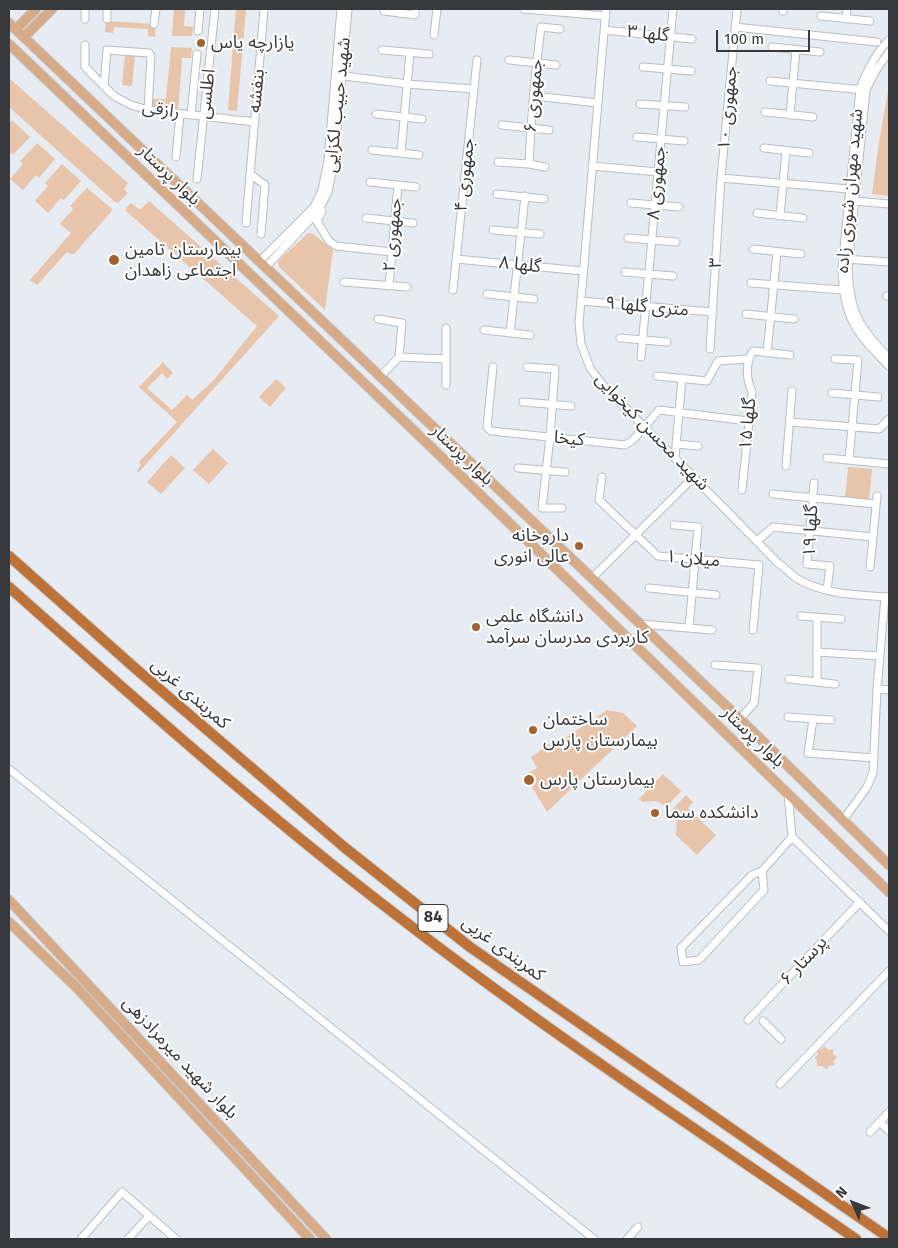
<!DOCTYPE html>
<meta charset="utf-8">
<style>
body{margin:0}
#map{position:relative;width:898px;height:1248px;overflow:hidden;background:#e7ebf2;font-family:"Fira Sans",sans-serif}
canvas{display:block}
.frame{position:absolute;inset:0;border:10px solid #38393c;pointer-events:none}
.north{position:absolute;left:828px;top:1178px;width:50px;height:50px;-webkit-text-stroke:4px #fff;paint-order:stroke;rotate:313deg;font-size:14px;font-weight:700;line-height:20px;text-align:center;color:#38393c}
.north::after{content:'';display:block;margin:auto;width:18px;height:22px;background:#38393c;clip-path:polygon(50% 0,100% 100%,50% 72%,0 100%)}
.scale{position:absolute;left:716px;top:30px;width:94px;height:22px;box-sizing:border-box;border:2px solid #38393c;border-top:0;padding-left:6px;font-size:15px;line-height:18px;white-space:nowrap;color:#38393c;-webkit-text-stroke:4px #fff;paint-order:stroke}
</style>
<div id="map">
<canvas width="898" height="1248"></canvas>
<div class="frame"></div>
<div class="north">N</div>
<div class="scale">100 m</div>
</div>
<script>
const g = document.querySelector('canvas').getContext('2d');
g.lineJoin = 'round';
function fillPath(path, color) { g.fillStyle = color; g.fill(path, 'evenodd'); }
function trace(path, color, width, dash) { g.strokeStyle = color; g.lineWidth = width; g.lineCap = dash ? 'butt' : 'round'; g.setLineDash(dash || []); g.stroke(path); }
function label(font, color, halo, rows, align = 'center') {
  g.font = font + ' "Fira Sans","Noto Sans Arabic",sans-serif'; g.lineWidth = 4; g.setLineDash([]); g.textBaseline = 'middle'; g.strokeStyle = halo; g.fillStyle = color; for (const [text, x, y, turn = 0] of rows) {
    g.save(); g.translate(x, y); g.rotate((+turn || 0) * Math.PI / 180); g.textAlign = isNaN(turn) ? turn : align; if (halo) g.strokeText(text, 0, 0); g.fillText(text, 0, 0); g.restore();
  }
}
const green = new Path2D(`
 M 174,9 L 185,9 L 184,26 L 193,27 L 192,36 L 172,36 Z
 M 236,9 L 246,9 L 237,111 L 228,110 Z
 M 106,21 L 156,24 L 155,37 L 148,36 L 148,29 L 114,27 L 113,33 L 105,32 Z
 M 171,47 L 192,48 L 191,58 L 182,58 L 178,113 L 148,110 L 149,99 L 166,99 Z
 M 125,53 L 135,54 L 132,86 L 122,85 Z
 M 9,78 L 128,183 L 124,189 L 128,193 L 118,203 L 115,202 L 9,107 Z
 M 889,86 L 889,196 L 872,194 L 879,142 Z
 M 12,120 L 30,137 L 13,155 L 9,151 L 9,124 Z
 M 37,143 L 55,159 L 39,178 L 36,175 L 23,190 L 10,179 L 23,164 L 20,161 Z
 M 62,164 L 81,181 L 64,200 L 61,198 L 48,213 L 35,201 L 48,186 L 45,183 Z
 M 87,188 L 112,209 L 111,212 L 74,254 L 71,254 L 67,252 L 37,285 L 30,280 L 71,233 L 60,224 L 73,209 L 70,206 Z
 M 149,201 L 279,316 L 138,473 L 137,471 L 141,465 L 139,462 L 177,422 L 139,387 L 163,362 L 173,373 L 167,379 L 163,374 L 161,374 L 147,388 L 172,410 L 187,395 L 192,400 L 213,381 L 257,326 L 126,211 L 126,208 L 131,203 L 140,210 Z
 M 308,233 L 313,234 L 333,250 L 325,310 L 279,267 L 278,261 Z
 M 276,379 L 286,388 L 270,407 L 259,397 Z
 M 213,449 L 228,463 L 209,484 L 193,470 Z
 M 171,455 L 185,468 L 161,494 L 147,482 Z
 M 848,467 L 872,469 L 869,502 L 845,498 Z
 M 607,710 L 623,713 L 637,726 L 547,812 L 525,775 L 537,768 L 531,757 L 549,744 L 552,747 Z
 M 663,774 L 681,791 L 667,806 L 656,801 L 642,802 L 639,799 Z
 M 686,795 L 693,802 L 688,808 L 716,835 L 697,855 L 676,835 L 677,817 L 672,810 Z
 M 824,1046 L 829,1050 L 833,1049 L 833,1054 L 837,1057 L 833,1062 L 835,1066 L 830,1065 L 826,1069 L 822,1066 L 817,1066 L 817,1061 L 815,1058 L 818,1054 L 817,1049 L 821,1050 Z`);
const minor = new Path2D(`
 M 524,9 L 606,16
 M 606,9 L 579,323 L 581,344 L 590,368 L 602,384 L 778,563 C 784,567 790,573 796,578 C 824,595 858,595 889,597
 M 384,11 L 415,15 L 415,9
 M 783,11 L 783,9
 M 821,16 L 870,21
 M 85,19 L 85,9
 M 107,19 L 107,9
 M 846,19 L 847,9
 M 154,24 L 156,9
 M 735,27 L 877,42
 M 604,30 L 692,39
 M 198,31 L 200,9
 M 434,35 L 437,9
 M 889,40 C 875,54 867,70 860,89 L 842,268 C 843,317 855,332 889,366
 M 85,45 L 85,67 L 114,96 L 131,105 L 148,110 L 255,122
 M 772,47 L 820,52
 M 382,50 L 429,54
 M 889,52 L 876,70 L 866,90 L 848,268 C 850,313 858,326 889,358
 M 509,60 L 556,65
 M 643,67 L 691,71
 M 337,75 L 407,84 L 474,89
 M 770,81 L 864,90
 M 104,86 L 107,50 L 149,53 L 151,56 L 148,110
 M 534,96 L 598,103
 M 640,104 L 685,107
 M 765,112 L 813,117
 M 376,114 L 422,119
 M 191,115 L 197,54
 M 790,115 L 796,50
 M 502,125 L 549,130
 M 637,137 L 684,141
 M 764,148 L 809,153
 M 372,150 L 419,155
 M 401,153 L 410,52
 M 176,157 L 180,114
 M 498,162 L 529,164 L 545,167
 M 529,164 C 531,118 535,73 541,27 L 560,29
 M 592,166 L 658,172
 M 250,174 L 265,185 L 261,234
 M 721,178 L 849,189
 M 197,179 L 215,9
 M 370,182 L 416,187
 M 497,194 L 544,199
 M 854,201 L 889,204
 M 631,203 L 679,207
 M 757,213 L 803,218
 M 780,216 L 786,151
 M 366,218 L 413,223
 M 316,220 L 329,241 L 336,246 L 392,252
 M 317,222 L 322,211
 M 246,223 L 264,9
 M 493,230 L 540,234
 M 628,238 L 676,242
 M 753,249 L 801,254
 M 456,259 L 583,271
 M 845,259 L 889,262
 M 259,262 L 314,207 L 322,190 L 328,161 L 341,9
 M 265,268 L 319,210 L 328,192 L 334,162 L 348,9
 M 625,272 L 673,276
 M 344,282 L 407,287
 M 751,283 L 842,290
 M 389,286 L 398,185
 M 453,290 L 477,60
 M 487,294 L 534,299
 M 887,296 L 889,296
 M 581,301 L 713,312
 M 746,314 L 794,319
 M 378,319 L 402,323 L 399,357 L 446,359
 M 446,328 L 446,385
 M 484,330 L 530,335
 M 510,333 L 525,196
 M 620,338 L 667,342
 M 710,349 L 721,178 L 737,9
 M 767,353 L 777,252
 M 641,357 L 673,9
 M 835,359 L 858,360 L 849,460
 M 493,367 L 487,427 L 491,431 L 625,445 L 633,440 L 659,410 L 748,421
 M 527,367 L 555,369 L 550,437 L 542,508 L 562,508
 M 657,376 L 707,381 L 718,361 L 748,359
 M 380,377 L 399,357
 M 832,393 L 878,397
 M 523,402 L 571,406
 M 790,422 L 879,429 L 889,419
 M 676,444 L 698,446
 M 675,458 L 682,378
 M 827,458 L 889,464
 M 786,466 L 792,391
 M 518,468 L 565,472
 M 602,477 L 599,500 L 658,556 L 759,565 L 753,630
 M 814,483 L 807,564 L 830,566 L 827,590
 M 742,490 L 752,392 C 746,378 745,364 753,351 L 790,355
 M 773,494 L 876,504
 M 674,525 L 698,527 L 689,628
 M 757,541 L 773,527 L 873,537
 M 870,567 L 877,496
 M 592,578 L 694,477
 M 649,588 L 716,595
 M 801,616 L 841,619
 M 640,624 L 712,630
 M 817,652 L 880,656
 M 715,665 L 758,668 L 754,703 L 740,719
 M 789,679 L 835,684
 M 817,682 L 817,617
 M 877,689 L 889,690
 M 788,717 L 831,720
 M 813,719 L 808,753 L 874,758
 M 9,769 L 594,1239
 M 844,819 L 867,787 L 873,773 L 877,689 L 885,597
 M 792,837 L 889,931
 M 762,871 L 764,890 L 699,960 L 683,962 L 681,948 L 752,875 Z
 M 762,871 L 792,837 L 788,794
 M 748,1020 L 860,902
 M 763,1021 L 781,1039
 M 780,1084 L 889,971
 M 880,1122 L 889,1131
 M 870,1132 L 889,1112
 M 81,1239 L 122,1192 L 176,1239
 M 128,1239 L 149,1216
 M 627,1239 L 638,1227`);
const major = new Path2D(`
 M 9,23 L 740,719 L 889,865
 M 16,29 L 36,9
 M 24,37 L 52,9
 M 9,44 L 429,445 L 889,892
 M 9,900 L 326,1239
 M 9,922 L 77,988 L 310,1239`);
const highway = new Path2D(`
 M 9,556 L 136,669 L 344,847 L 470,947 L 889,1238
 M 9,587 C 136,700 263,813 399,917 C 546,1031 702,1133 856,1239`);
const markers = [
 [201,43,5,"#a4622e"],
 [114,260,6,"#a4622e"],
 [579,546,5,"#a4622e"],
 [476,627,5,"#a4622e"],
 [533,730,5,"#a4622e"],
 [529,780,6,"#a4622e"],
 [655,813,5,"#a4622e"]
];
const shields = [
 [433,918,30]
];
const shieldNames = [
 ["84",433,918]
];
const streetNames = [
 ["گلها ۳",648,34,6],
 ["بنفشه",257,91,-85],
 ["اطلسی",207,94,-84],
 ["جمهوری ۶",534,96,-85],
 ["شهید حبیب لکزایی",338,105,-84],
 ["جمهوری ۱۰",728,108,-85],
 ["رازقی",161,110,9],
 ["بلوار پرستار",169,175,44],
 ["جمهوری ۴",465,175,-84],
 ["جمهوری ۸",657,183,-85],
 ["شهید مهران شوری زاده",850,191,-85],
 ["جمهوری ۲",393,235,-85],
 ["۳",716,263,-86],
 ["گلها ۸",520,265,6],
 ["۹ متری گلها",647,307,5],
 ["گلها ۱۵",748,424,-85],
 ["شهید محسن کیخوایی",652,432,46],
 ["کیخا",569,439,6],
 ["بلوار پرستار",462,455,44],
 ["گلها ۱۹",811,531,-87],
 ["میلان ۱",693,559,5],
 ["کمربندی غربی",190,694,41],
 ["بلوار پرستار",753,737,44],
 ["کمربندی غربی",503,949,36],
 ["پرستار ۶",804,961,-47],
 ["بلوار شهید میرمرادزهی",180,1058,47]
];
const poiNames = [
 ["یازارچه یاس",211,43],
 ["بیمارستان تامین",125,250],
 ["اجتماعی زاهدان",125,271],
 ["داروخانه",569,536,"right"],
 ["عالی انوری",569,557,"right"],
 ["دانشگاه علمی",486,617],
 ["کاربردی مدرسان سرآمد",486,638],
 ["ساختمان",543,720],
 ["بیمارستان پارس",543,741],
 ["بیمارستان پارس",540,780],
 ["دانشکده سما",665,813]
];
fillPath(green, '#e8c4ab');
trace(minor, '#b9bdc4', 9);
trace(major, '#c7c8c8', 11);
trace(highway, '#c7c8c8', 12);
trace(minor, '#fff', 7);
trace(major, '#d7aa88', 9);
trace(highway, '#bd7239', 10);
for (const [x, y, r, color] of markers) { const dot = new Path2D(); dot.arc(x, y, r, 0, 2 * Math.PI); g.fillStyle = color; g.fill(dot); trace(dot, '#fff', 2); }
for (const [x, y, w] of shields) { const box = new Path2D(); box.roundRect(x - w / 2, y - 13.5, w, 27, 4); g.fillStyle = '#fff'; g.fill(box); trace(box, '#38393c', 1); }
label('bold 16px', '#38393c', null, shieldNames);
label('18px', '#38393c', '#fff', streetNames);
label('18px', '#38393c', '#fff', poiNames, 'left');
</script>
